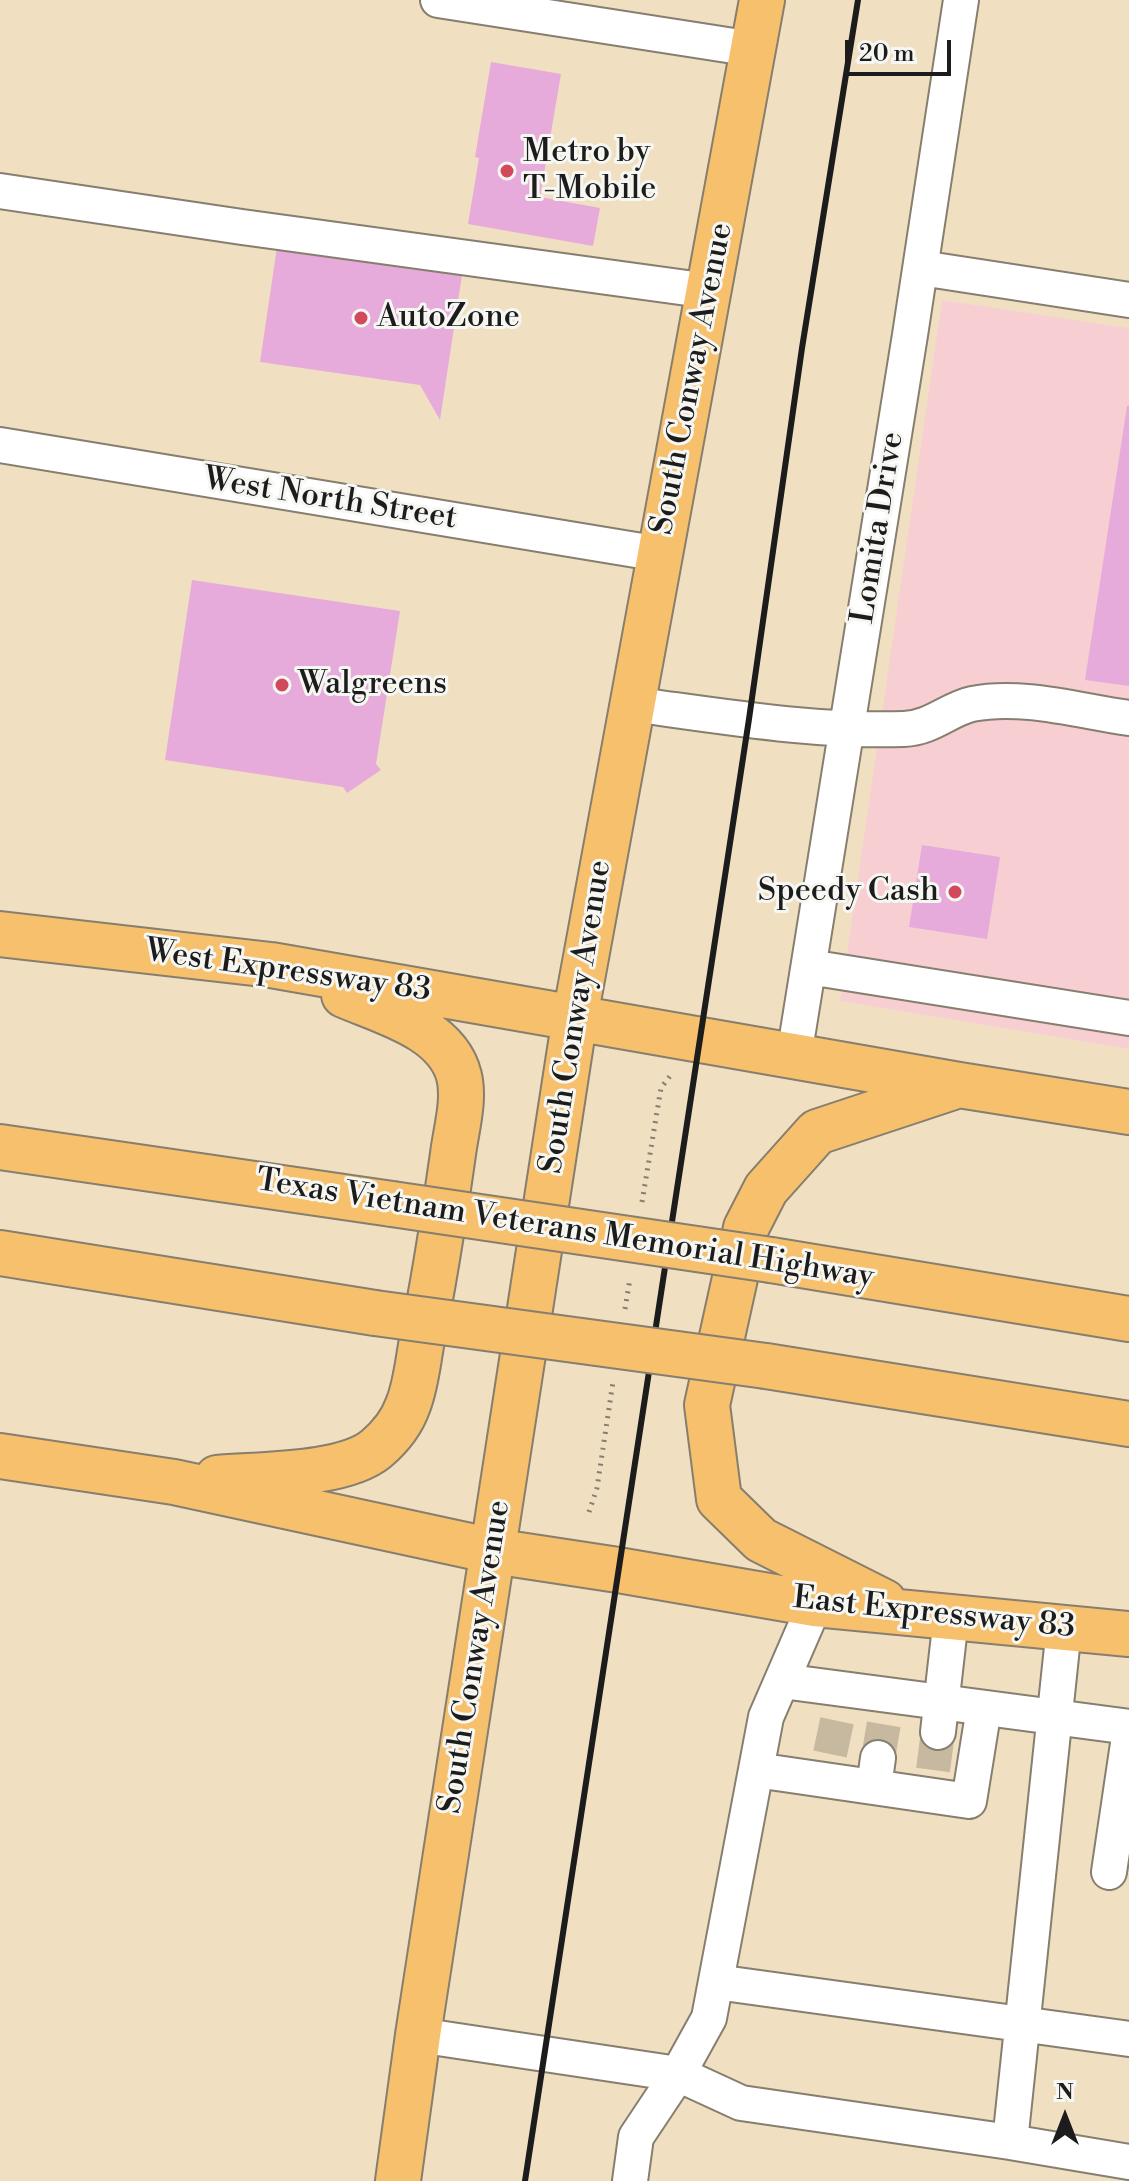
<!DOCTYPE html>
<style>
body{margin:0}
#map{position:relative;width:1129px;height:2181px;overflow:hidden;background:#f0e0c1;font-family:"Libre Bodoni",serif}
canvas{display:block}
.north{position:absolute;left:1025px;top:2077px;width:80px;height:80px;-webkit-text-stroke:6px #f6f6f2;paint-order:stroke;rotate:0deg;font-size:22px;font-weight:700;line-height:32px;text-align:center;color:#1c1c1c}
.north::after{content:'';display:block;margin:auto;width:28px;height:36px;background:#1c1c1c;clip-path:polygon(50% 0,100% 100%,50% 72%,0 100%)}
.scale{position:absolute;left:845px;top:40px;width:106px;height:36px;box-sizing:border-box;border:4px solid #1c1c1c;border-top:0;padding-left:10px;font-size:24px;line-height:28px;white-space:nowrap;color:#1c1c1c;-webkit-text-stroke:6px #f6f6f2;paint-order:stroke}
</style>
<div id="map">
<canvas width="1129" height="2181"></canvas>
<div class="north">N</div>
<div class="scale">20 m</div>
</div>
<script>
const g = document.querySelector('canvas').getContext('2d');
g.lineJoin = 'round';
function fillPath(path, color) { g.fillStyle = color; g.fill(path, 'evenodd'); }
function trace(path, color, width, dash) { g.strokeStyle = color; g.lineWidth = width; g.lineCap = dash ? 'butt' : 'round'; g.setLineDash(dash || []); g.stroke(path); }
function label(font, color, halo, rows, align = 'center') {
  g.font = font + ' "Libre Bodoni",serif'; g.lineWidth = 6; g.setLineDash([]); g.textBaseline = 'middle'; g.strokeStyle = halo; g.fillStyle = color; for (const [text, x, y, turn = 0] of rows) {
    g.save(); g.translate(x, y); g.rotate((+turn || 0) * Math.PI / 180); g.textAlign = isNaN(turn) ? turn : align; if (halo) g.strokeText(text, 0, 0); g.fillText(text, 0, 0); g.restore();
  }
}
const built = new Path2D(`
 M 942,300 L 1129,328 L 1129,1049 L 840,1001 Z`);
const building = new Path2D(`
 M 491,62 L 561,74 L 540,197 L 600,208 L 593,246 L 468,224 L 479,158 L 475,157 Z
 M 277,247 L 462,275 L 440,420 L 420,385 L 260,362 Z
 M 1127,406 L 1129,406 L 1129,686 L 1085,680 Z
 M 192,580 L 400,611 L 376,764 L 381,770 L 347,793 L 343,787 L 165,760 Z
 M 922,845 L 1000,857 L 987,939 L 909,927 Z`);
const minorTunnel = new Path2D(`
 M 830,1754 L 838,1716
 M 878,1758 L 884,1723
 M 933,1770 L 938,1732`);
const path = new Path2D(`
 M 642,1202 L 661,1088 L 670,1076
 M 625,1309 L 630,1279
 M 589,1512 L 597,1488 L 613,1382`);
const minor = new Path2D(`
 M 438,0 L 753,49
 M 0,191 L 242,227 L 709,291
 M 921,268 L 1129,300
 M 0,445 L 660,554
 M 631,704 C 721,716 813,732 904,729 C 932,728 949,709 972,704 C 1022,694 1079,711 1129,718
 M 809,967 L 1129,1018
 M 794,1056 L 910,335 L 961,0
 M 782,1681 L 1129,1727
 M 938,1732 L 951,1618
 M 756,1770 L 969,1801 L 984,1708
 M 874,1787 L 878,1758
 M 1109,1872 L 1129,1737
 M 716,1982 L 1129,2039
 M 418,2035 L 678,2074 L 741,2103 L 1010,2142 L 1064,1628
 M 1010,2142 L 1129,2162
 M 630,2181 L 636,2137 L 678,2074 L 709,2018 L 766,1717 L 815,1604`);
const major = new Path2D(`
 M 0,934 L 271,965 L 959,1085 L 1129,1112
 M 0,1456 L 174,1482 L 493,1551 L 618,1570 L 815,1604 L 1129,1634
 M 217,1478 C 260,1474 343,1476 376,1449 C 389,1438 402,1422 408,1405 C 416,1385 418,1361 422,1340 C 435,1278 444,1217 453,1154 C 456,1130 465,1100 459,1076 C 447,1028 383,1012 344,995
 M 884,1602 L 761,1540 L 719,1499 L 707,1405 L 746,1228 L 766,1189 L 817,1132 L 953,1087
 M 398,2181 L 418,2035 L 575,1017 L 762,0`);
const highway = new Path2D(`
 M 0,1147 L 392,1204
 M 0,1253 L 375,1313
 M 771,1260 L 1129,1319
 M 766,1366 L 1129,1424`);
const rail = new Path2D(`
 M 525,2181 L 749,719 L 802,348 L 858,0`);
const highwayBridge = new Path2D(`
 M 392,1204 L 771,1260
 M 375,1313 L 766,1366`);
const markers = [
 [507,171,8,"#d1495b"],
 [361,318,8,"#d1495b"],
 [282,685,8,"#d1495b"],
 [955,892,8,"#d1495b"]
];
const poiNames = [
 ["Metro by",523,153],
 ["T-Mobile",523,190],
 ["AutoZone",377,318],
 ["Walgreens",298,685],
 ["Speedy Cash",939,892,"right"]
];
const streetNames = [
 ["South Conway Avenue",693,379,-79],
 ["West North Street",330,500,9],
 ["Lomita Drive",879,528,-81],
 ["West Expressway 83",288,972,8],
 ["South Conway Avenue",577,1017,-81],
 ["Texas Vietnam Veterans Memorial Highway",565,1230,9],
 ["East Expressway 83",934,1614,6],
 ["South Conway Avenue",476,1657,-81]
];
fillPath(built, '#f7cfd3');
fillPath(building, '#e6abda');
trace(minorTunnel, '#c6b9a0', 34, [34, 17]);
trace(minor, '#867e6e', 38);
trace(major, '#867e6e', 48);
trace(highway, '#867e6e', 48);
trace(path, '#867e6e', 5, [2, 6]);
trace(minor, '#fff', 34);
trace(major, '#f7c06c', 44);
trace(highway, '#f7c06c', 44);
trace(rail, '#1c1c1c', 6);
trace(highwayBridge, '#867e6e', 48, []);
trace(highwayBridge, '#f7c06c', 44);
for (const [x, y, r, color] of markers) { const dot = new Path2D(); dot.arc(x, y, r, 0, 2 * Math.PI); g.fillStyle = color; g.fill(dot); trace(dot, '#f6f6f2', 3); }
label('32px', '#1c1c1c', '#f6f6f2', poiNames, 'left');
label('32px', '#1c1c1c', '#f6f6f2', streetNames);
</script>
